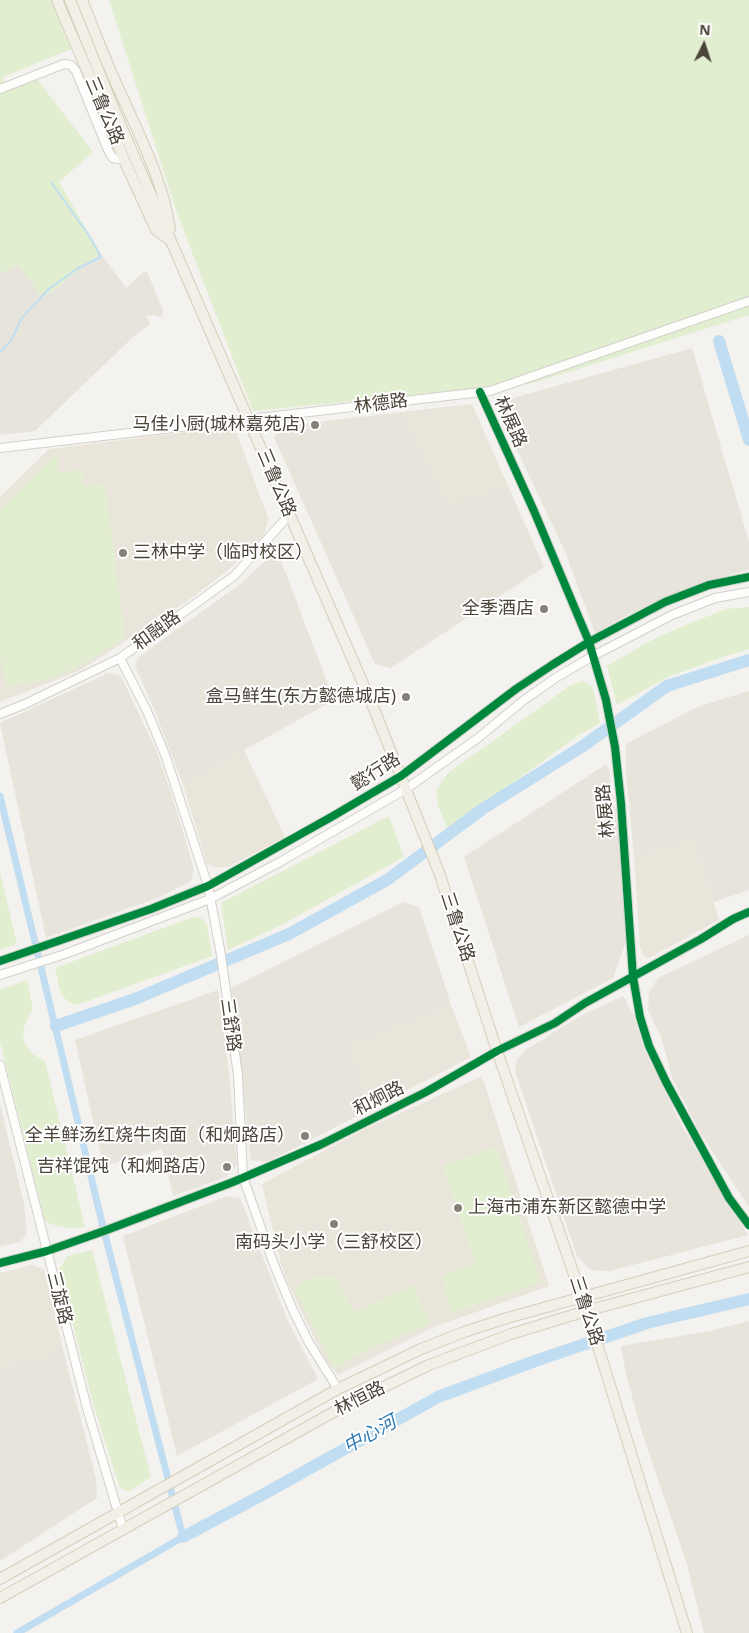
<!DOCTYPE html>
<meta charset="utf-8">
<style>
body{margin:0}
#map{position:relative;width:749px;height:1633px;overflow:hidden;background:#f4f2ee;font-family:"Open Sans",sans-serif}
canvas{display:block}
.north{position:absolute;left:679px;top:20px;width:50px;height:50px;-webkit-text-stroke:4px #fff;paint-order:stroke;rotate:4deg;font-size:14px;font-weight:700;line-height:20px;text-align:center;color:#4b4439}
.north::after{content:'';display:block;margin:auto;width:18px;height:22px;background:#4b4439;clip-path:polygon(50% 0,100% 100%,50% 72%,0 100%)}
</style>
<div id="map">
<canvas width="749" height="1633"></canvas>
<div class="north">N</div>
</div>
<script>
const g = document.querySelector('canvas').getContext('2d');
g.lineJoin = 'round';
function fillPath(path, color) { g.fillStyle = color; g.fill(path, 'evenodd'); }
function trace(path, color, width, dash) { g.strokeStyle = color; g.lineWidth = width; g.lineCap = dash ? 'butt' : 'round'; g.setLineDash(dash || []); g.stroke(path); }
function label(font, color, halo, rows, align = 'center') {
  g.font = font + ' "Open Sans","Noto Sans SC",sans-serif'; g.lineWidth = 4; g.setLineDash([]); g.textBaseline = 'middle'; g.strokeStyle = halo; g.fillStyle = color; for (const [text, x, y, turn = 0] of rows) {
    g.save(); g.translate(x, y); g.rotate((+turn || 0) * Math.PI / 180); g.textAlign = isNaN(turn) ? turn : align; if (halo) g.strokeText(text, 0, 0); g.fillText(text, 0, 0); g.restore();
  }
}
const residential = new Path2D(`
 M 100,253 L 126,288 L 142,273 L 147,271 L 163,311 L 162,317 L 154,315 L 146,316 L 150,324 L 133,337 L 35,431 L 0,435 L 0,274 L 18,264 L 43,298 Z
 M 692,348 L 749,542 L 749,570 L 713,579 L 682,590 L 629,614 L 595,633 L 566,554 L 495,403 Z
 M 403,412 L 447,507 L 508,486 L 544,567 L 391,668 L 375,664 L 274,437 L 282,426 Z
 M 278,553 L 334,700 L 183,784 L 154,709 L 135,666 L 139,657 L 239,585 L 267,559 Z
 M 108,673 L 121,676 L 157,752 L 173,799 L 194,869 L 191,881 L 160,897 L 46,938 L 0,723 Z
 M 749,691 L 749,890 L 714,902 L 695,839 L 634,856 L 626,770 L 626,744 L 697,707 Z
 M 606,764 L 609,770 L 618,825 L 626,942 L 613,978 L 519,1027 L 464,857 Z
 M 403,902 L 419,907 L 451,1005 L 350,1044 L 369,1110 L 267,1162 L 251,1160 L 231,988 Z
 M 749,935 L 749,1207 L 699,1131 L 672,1077 L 661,1037 L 648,1010 L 649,992 L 658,978 Z
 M 218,990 L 228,1063 L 237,1165 L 226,1177 L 173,1196 L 162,1149 L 103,1166 L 75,1040 Z
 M 623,996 L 634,1016 L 645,1051 L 683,1128 L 748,1235 L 610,1271 L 590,1270 L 577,1256 L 515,1071 L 517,1059 L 527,1049 L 582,1015 Z
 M 0,1103 L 24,1204 L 27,1234 L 20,1242 L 0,1246 Z
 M 227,1196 L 240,1198 L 287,1319 L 318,1379 L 177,1456 L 123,1236 Z
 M 749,1321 L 749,1633 L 704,1633 L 687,1564 L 642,1433 L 626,1374 L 621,1346 L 711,1331 Z
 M 64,1353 L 96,1479 L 97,1498 L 0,1561 L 0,1368 Z`);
const education = new Path2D(`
 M 472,404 L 508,486 L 447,508 L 403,412 Z
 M 234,426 L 268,518 L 264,537 L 228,570 L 189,600 L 81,670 L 0,702 L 0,497 L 49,449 Z
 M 244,750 L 285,837 L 228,867 L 215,867 L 207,864 L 183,784 Z
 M 695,839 L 719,920 L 649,958 L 644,956 L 640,947 L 634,856 Z
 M 451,1005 L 471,1057 L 369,1110 L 350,1044 Z
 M 482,1076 L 549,1286 L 434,1327 L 338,1375 L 327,1362 L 313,1336 L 288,1283 L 281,1264 L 262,1184 L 363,1130 Z
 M 32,1265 L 44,1269 L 64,1353 L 0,1368 L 0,1273 Z`);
const green = new Path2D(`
 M 0,0 L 51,0 L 71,49 L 3,77 L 8,89 L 37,79 L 93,152 L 59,182 L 100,253 L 43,298 L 18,264 L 0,274 Z
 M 109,0 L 749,0 L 749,315 L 534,383 L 253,411 L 177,213 Z
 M 57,454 L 58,472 L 83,470 L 83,486 L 105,484 L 125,637 C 105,650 86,664 64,673 C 46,681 27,683 7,686 L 0,656 L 0,511 Z
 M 749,607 L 749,649 L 714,660 L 668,677 L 617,705 L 607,666 L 650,641 L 683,626 L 726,609 Z
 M 583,681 L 593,688 L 600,723 L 579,735 L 448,830 L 438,806 L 436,790 L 448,773 L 571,685 Z
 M 389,816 L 404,857 L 283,924 L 228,950 L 221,903 Z
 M 0,872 L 17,944 L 0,950 Z
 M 193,917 L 201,918 L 207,924 L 212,956 L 77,1005 C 57,999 60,986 55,968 Z
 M 27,980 L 33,1009 C 18,1031 19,1049 45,1061 L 85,1227 C 70,1229 58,1228 45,1221 L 0,1042 L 0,990 Z
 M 496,1146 L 540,1282 L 452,1313 L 441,1276 L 475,1263 L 443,1166 Z
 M 92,1250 L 151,1477 L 130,1491 L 124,1490 L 119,1486 L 93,1403 L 59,1270 L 67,1256 Z
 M 322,1275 L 335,1277 L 354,1312 L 413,1285 L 430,1324 L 373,1347 L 334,1368 L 295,1291 C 303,1281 309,1277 322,1275 Z`);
const stream = new Path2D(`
 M 0,352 L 12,339 L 21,319 L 50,288 L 77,269 L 101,257 L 90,237 L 51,182`);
const canal = new Path2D(`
 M 0,796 L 104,1231 L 183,1537 L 17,1633`);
const river = new Path2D(`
 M 719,341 L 749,440
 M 56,1026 L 135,999 L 289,934 L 387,880 L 484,808 L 583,746 L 667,686 L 749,660
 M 183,1537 L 264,1494 L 438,1397 L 535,1361 L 647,1323 L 749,1299`);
const minor = new Path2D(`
 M 0,89 L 64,64 L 71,65 L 76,71 L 108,150 L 113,158 L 124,160
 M 480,392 L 534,511 L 589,642 L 606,700 L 615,747 L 621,803 L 633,977 L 640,1017 L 649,1046 L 666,1082 L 729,1198 L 749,1225
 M 0,448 L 490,391 L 749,301
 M 120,658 L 147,711 L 166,757 L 208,886 L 220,949 L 238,1075 L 243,1177 L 273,1262 L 292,1308 L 308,1341 L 338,1389
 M 0,714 L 25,704 L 120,658 L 234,576 L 290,514
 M 0,961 L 151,909 L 208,886 L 333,816 L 401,776 L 516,689 L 552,665 L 589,642 L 665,602 L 709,585 L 749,577
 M 0,975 L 65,954 L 210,899 L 280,862 L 406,789 L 478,738 L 524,700 L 557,677 L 593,656 L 672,615 L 715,598 L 749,592
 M 0,1065 L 87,1408 L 123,1529
 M 0,1263 L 47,1251 L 104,1231 L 233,1182 L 322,1144 L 426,1092 L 497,1051 L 555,1023 L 585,1003 L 701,939 L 733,919 L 749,912`);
const major = new Path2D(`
 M 57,0 L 111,127 L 124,160 L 156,230 L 171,241
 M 70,0 L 118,119 L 374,709 L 440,875 L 497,1051 L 590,1321 L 687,1633
 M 82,0 C 95,32 107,65 122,96 C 141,139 163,181 170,229
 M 0,1579 L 338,1389 L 421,1349 L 464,1332 L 507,1318 L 749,1251
 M 0,1598 L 348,1404 L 429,1365 L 511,1334 L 586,1311 L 749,1267`);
const cycleway = new Path2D(`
 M 480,392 L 534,511 L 589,642 L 606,700 L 615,747 L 621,803 L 633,977 L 640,1017 L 649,1046 L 666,1082 L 729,1198 L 749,1225
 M 0,961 L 151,909 L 208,886 L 333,816 L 401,776 L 516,689 L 552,665 L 589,642 L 665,602 L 709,585 L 749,577
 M 0,1263 L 47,1251 L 104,1231 L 233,1182 L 322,1144 L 426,1092 L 497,1051 L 555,1023 L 585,1003 L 701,939 L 733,919 L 749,912`);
const markers = [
 [315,425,5,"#868178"],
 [123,553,5,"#868178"],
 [544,609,5,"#868178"],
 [406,697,5,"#868178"],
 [305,1136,5,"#868178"],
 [227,1167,5,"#868178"],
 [458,1208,5,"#868178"],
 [334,1224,5,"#868178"]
];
const streetNames = [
 ["三鲁公路",104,111,67],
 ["林德路",381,404,-7],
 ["林展路",510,422,66],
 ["三鲁公路",276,483,67],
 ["和融路",157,631,-36],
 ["懿行路",376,772,-32],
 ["林展路",606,811,-95],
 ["三鲁公路",457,927,72],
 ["三舒路",230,1025,82],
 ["和炯路",379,1099,-27],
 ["三旋路",59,1298,76],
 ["三鲁公路",586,1311,72],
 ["林恒路",360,1399,-27]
];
const poiNames = [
 ["马佳小厨(城林嘉苑店)",305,425],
 ["三林中学（临时校区）",133,553,"left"],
 ["全季酒店",534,609],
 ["盒马鲜生(东方懿德城店)",396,697],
 ["全羊鲜汤红烧牛肉面（和炯路店）",295,1136],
 ["吉祥馄饨（和炯路店）",217,1167],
 ["上海市浦东新区懿德中学",468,1208,"left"],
 ["南码头小学（三舒校区）",334,1243,"center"]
];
const waterNames = [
 ["中心河",370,1435,-29]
];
fillPath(residential, '#e7e4dc');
fillPath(education, '#eae5da');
fillPath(green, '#e1eecf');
trace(stream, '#c0ddf1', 2);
trace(canal, '#c0ddf1', 7);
trace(river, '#c0ddf1', 12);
trace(minor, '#d2d0cb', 10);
trace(major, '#d6cebb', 12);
trace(minor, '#fdfdfc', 8);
trace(major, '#f2efe6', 10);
trace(cycleway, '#00873e', 8);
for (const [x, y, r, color] of markers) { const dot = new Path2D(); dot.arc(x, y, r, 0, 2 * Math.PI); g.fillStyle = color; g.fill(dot); trace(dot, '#fff', 2); }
label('18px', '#4b4439', '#fff', streetNames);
label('18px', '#4b4439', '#fff', poiNames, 'right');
label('italic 19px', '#2e7ab2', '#fff', waterNames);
</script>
